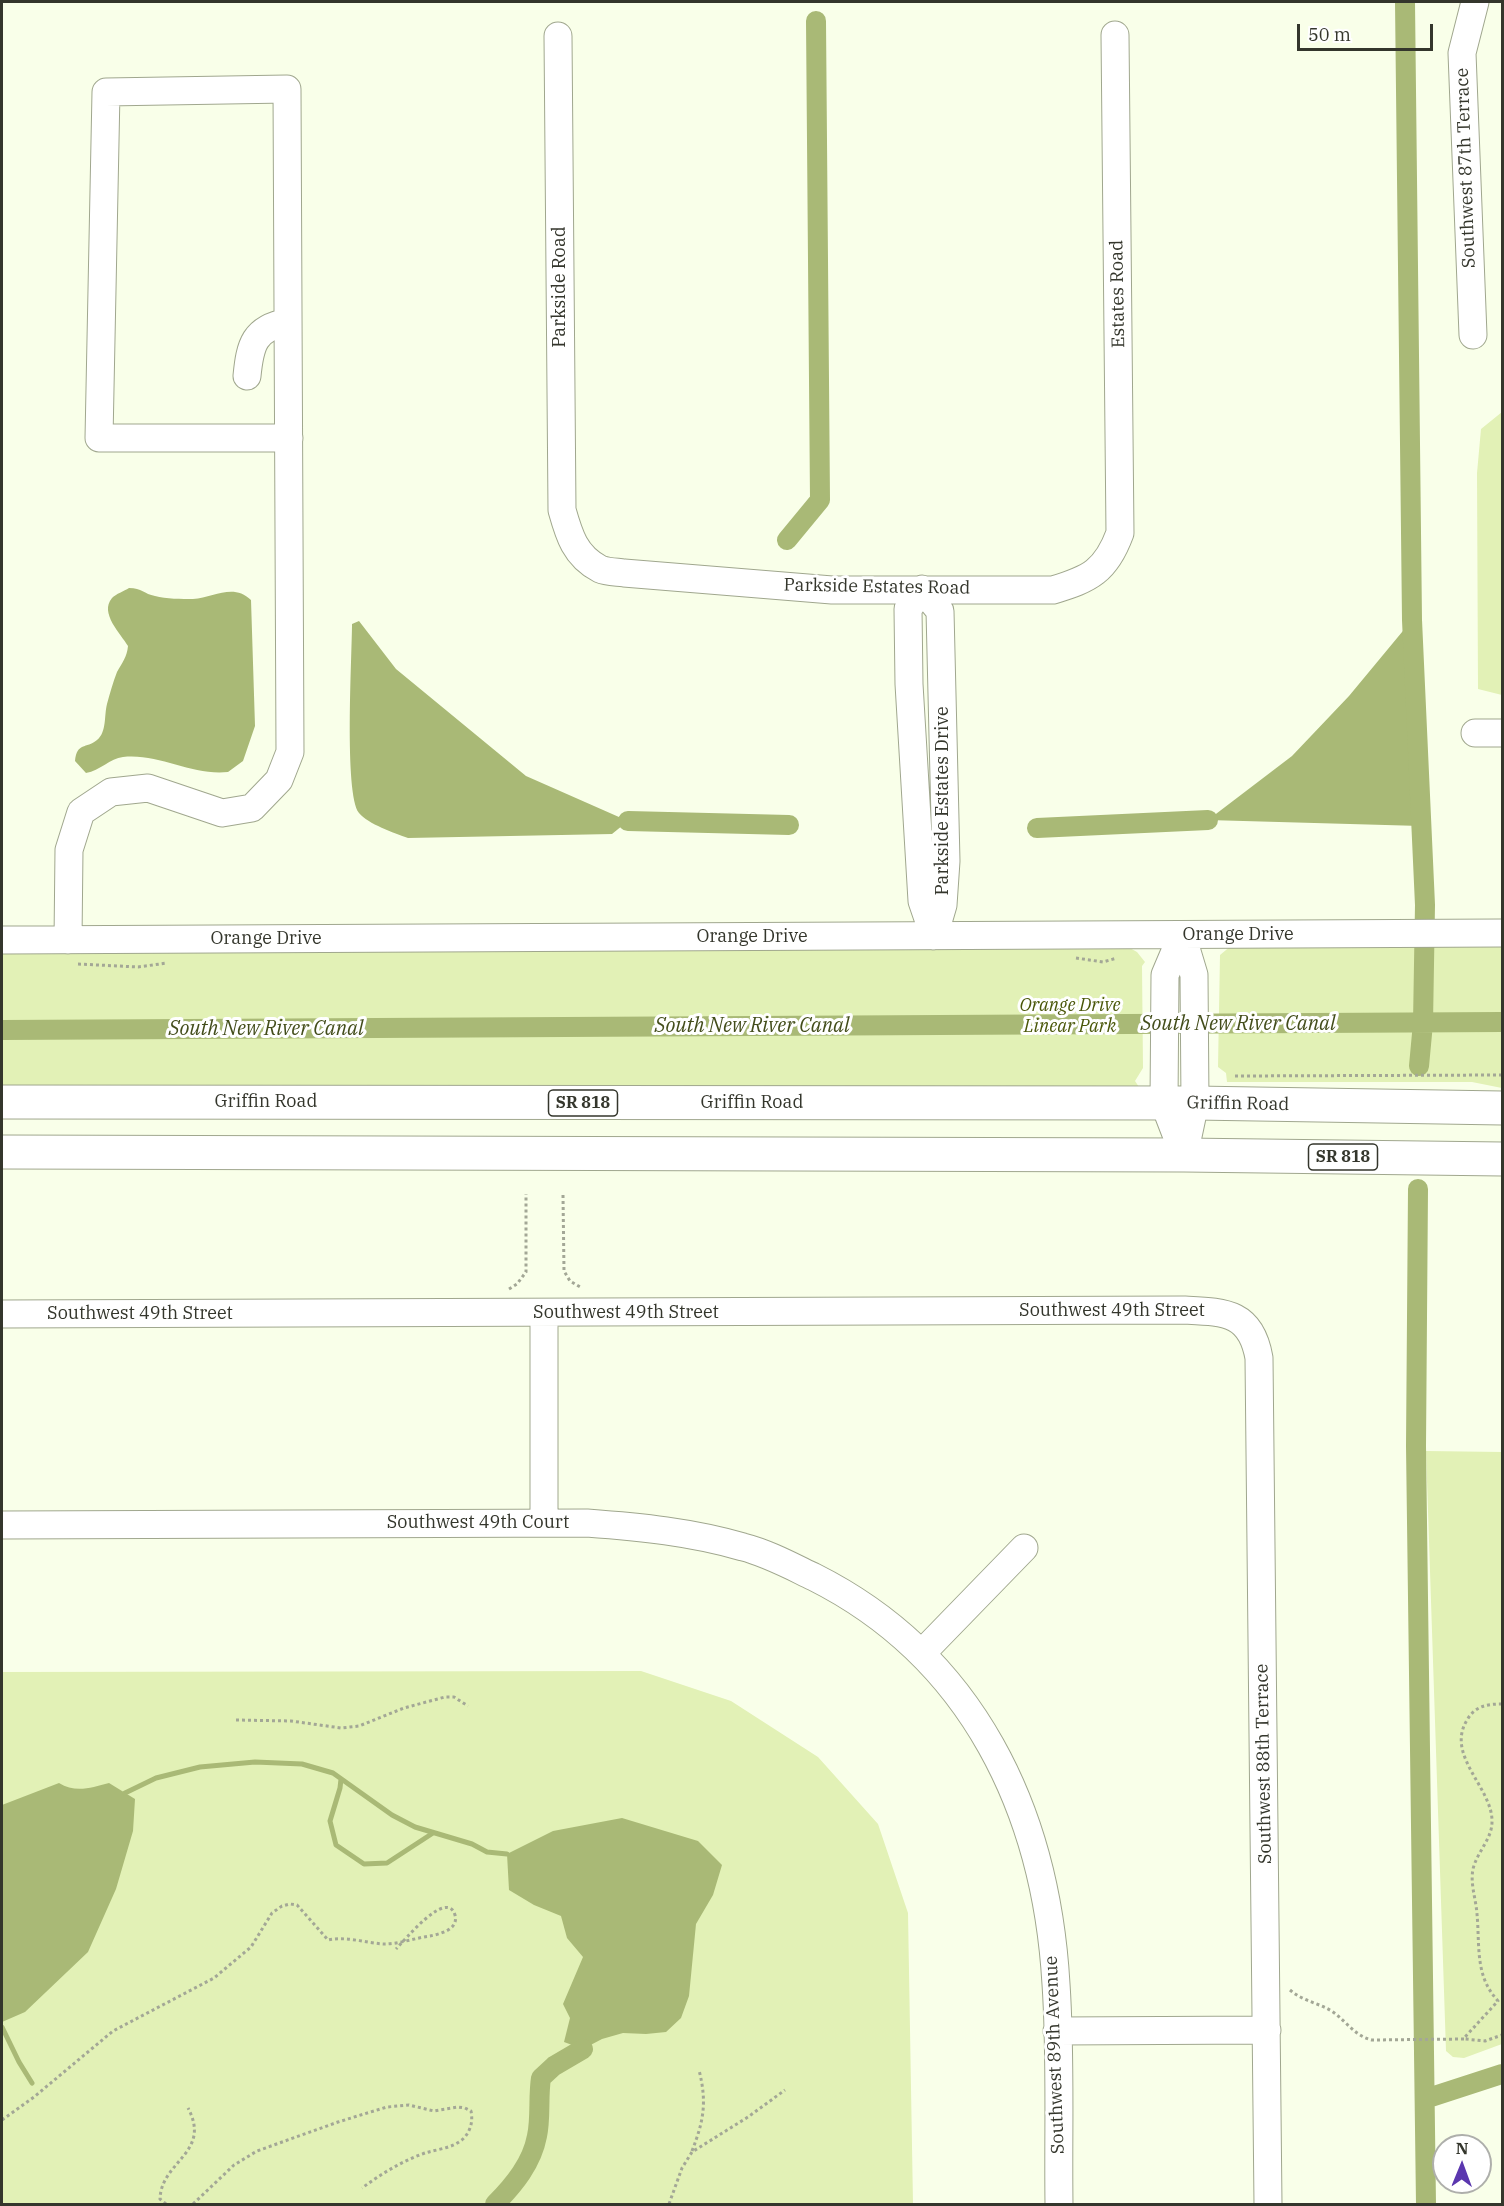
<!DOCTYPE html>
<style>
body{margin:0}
#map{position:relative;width:1504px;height:2206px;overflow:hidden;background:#f9ffe9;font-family:"IBM Plex Serif",serif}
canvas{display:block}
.frame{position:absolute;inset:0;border:3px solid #34362c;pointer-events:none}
.north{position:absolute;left:1432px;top:2134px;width:60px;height:60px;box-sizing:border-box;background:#fff;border:2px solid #aeafab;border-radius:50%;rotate:1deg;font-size:16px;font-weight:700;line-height:24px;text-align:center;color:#34362c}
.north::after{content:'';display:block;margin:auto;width:21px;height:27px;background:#5b37af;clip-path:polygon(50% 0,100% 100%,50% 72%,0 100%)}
.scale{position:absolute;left:1297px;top:24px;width:136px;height:27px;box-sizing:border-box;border:3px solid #34362c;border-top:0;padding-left:8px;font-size:18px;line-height:21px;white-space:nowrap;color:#34362c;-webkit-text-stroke:4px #fff;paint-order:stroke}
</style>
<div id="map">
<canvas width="1504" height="2206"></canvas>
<div class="frame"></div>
<div class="north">N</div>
<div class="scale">50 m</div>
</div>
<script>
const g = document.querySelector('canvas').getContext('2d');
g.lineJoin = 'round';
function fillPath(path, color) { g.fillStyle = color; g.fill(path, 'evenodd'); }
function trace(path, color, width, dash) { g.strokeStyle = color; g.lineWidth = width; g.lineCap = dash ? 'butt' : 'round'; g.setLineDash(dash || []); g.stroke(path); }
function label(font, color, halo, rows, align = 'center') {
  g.font = font + ' "IBM Plex Serif",serif'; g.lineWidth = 6; g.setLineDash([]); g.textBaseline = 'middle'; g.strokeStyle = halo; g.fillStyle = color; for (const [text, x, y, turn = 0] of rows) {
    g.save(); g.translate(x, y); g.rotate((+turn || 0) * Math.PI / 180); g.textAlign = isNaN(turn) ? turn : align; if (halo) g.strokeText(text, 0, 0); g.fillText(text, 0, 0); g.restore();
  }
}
const green = new Path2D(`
 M 1502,412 L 1502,695 L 1478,689 L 1477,473 L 1481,429 Z
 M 1502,940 L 1502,1088 L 1472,1082 L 1227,1082 L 1226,1073 L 1218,1067 L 1220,955 L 1232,945 Z
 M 1128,947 L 1137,952 L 1145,962 L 1142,966 L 1143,1068 L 1135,1081 L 1139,1087 L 2,1090 L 2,949 Z
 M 1426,1451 L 1502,1452 L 1502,2044 L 1464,2058 L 1453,2057 L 1446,2051 Z
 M 641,1671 L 731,1701 L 818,1757 L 878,1824 L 908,1913 L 913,2204 L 2,2204 L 2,1672 Z`);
const water = new Path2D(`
 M 129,588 C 142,588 144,594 155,596 C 166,599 182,599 193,599 C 214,597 234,583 251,600 L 255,726 L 243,761 L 228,772 C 192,776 159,753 123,757 C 110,758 100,771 86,773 L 75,761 C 77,742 86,749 97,740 C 107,732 104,715 107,704 C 110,693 113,682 117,672 C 122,663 127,657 128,646 C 121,634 99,613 112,598 C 116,594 124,591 129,588 Z
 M 1412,620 L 1421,826 L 1208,820 L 1292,756 L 1349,696 Z
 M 359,621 L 396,669 L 526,776 L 628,821 L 612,834 L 408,838 C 394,833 368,824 359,813 C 344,793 352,656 352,624 Z
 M 59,1783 C 75,1793 91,1788 109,1783 L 135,1799 L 133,1831 L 116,1889 L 88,1952 L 25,2012 L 2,2022 L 2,1805 Z
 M 622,1818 L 698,1841 L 722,1865 L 713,1895 L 696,1924 L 689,1996 L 681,2018 L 666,2032 L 646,2034 L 623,2033 L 602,2039 L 583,2049 L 564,2042 L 570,2018 L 563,2004 L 583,1957 L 567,1938 L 561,1916 L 534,1905 L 509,1890 L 507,1854 L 553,1831 Z`);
const stream = new Path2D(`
 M 341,1779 L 340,1788 L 330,1821 L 336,1845 L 364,1864 L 387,1863 L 433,1833
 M 125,1793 L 156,1778 L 200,1767 L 255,1762 L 302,1764 L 333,1773 L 392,1815 L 415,1827 L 472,1844 L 487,1852 L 507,1854
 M 2,2027 L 19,2062 L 32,2083`);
const canal = new Path2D(`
 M 1405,2 L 1412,620 L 1425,905 L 1423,1023 L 1419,1066
 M 787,540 L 820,500 L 816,21
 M 628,821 L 789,825
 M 1037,828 L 1208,820
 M 2,1030 L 1502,1022
 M 1418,1189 L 1416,1446 L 1426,2204
 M 1425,2099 L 1502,2074
 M 495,2204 C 514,2185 532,2163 537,2136 C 541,2118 538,2097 541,2078 L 554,2066 L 583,2049`);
const path = new Path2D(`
 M 1076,958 L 1103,962 L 1117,958
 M 78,964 L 138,967 L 167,963
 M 1235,1076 L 1502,1075
 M 563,1195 L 564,1271 L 570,1281 L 582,1288
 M 509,1289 L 517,1284 L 526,1272 L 526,1194
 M 1502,1704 C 1487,1704 1475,1706 1467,1720 C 1445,1756 1493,1788 1492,1822 C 1492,1839 1477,1852 1473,1869 C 1470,1884 1476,1899 1477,1914 C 1479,1934 1477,1959 1484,1978 C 1487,1987 1492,1994 1498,2001 L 1465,2037 L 1465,2039 L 1485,2041 L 1502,2035
 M 236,1720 L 291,1721 L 341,1728 L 359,1726 L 404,1708 L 445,1697 L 454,1697 L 468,1706
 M 1290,1990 C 1304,2002 1320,2003 1333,2012 C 1347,2022 1355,2036 1372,2040 L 1465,2039
 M 2,2120 L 34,2097 L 113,2031 L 214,1978 L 251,1947 L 272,1913 L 282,1906 L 290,1904 L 297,1905 L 328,1940 C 346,1936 366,1943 384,1944 C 399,1944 415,1938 430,1936 C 439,1934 459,1930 455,1915 C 447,1888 404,1941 396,1949
 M 692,2151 C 704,2120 707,2102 699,2070
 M 166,2204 L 160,2199 C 161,2161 212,2153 188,2108
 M 193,2204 L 234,2165 L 257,2151 L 338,2122 L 387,2107 L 409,2105 L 434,2111 L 458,2107 L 465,2108 L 471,2111 C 473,2121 471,2130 464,2138 C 454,2148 438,2149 425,2153 C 402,2161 381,2174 362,2188
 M 669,2204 L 682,2168 L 692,2152 L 748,2117 L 785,2090`);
const minor = new Path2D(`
 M 558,36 L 562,510 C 569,535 575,556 600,569 C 607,572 617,572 624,573 L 832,590 L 1053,590 C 1090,579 1106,571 1120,533 L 1115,35
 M 1473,335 L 1462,53 L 1475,2
 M 247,376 C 250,345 254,328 288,322
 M 922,589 L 940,611 L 946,861 L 943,905 L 934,936 L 922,901 L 909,684 L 908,609 Z
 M 1475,733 L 1502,733
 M 1182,935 L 1165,975 L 1164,1103 L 1184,1155
 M 1182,935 L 1194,975 L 1195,1103 L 1184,1155
 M 2,940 L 1502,933
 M 68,940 L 69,850 L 81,812 L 111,792 L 148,788 L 222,813 L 252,808 L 279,780 L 290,752 L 287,89 L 106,92 L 99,438 L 289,438
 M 544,1313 L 544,1523
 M 2,1314 L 1185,1310 C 1225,1312 1251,1312 1259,1358 L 1268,2204
 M 2,1525 L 587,1523 C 640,1527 692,1532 743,1547 C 767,1553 791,1566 814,1577 C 973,1657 1046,1811 1056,1984 C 1061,2057 1058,2131 1059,2204
 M 922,1653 L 1024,1548
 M 1057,2031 L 1267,2030`);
const major = new Path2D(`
 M 2,1102 L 1195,1103 L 1502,1108
 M 2,1152 L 1184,1155 L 1502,1159`);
const shields = [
 [583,1103,69],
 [1343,1157,69]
];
const shieldNames = [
 ["SR 818",583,1103],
 ["SR 818",1343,1157]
];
const streetNames = [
 ["Southwest 87th Terrace",1466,168,-92],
 ["Parkside Road",560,287,-90],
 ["Estates Road",1118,294,-91],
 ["Parkside Estates Road",877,587,1],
 ["Parkside Estates Drive",943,801,-90],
 ["Orange Drive",1238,935],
 ["Orange Drive",752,937],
 ["Orange Drive",266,939],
 ["Griffin Road",266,1102],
 ["Griffin Road",752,1103],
 ["Griffin Road",1238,1104,1],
 ["Southwest 49th Street",1112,1311],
 ["Southwest 49th Street",626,1313],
 ["Southwest 49th Street",140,1314],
 ["Southwest 49th Court",478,1523],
 ["Southwest 88th Terrace",1264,1764,-91],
 ["Southwest 89th Avenue",1055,2055,-92]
];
const parkNames = [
 ["Orange Drive",1070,1006],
 ["Linear Park",1070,1027]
];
const waterNames = [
 ["South New River Canal",1238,1024],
 ["South New River Canal",752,1026],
 ["South New River Canal",266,1029]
];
fillPath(green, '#e2f1b6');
fillPath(water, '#a9b976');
trace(stream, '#a9b976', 5);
trace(canal, '#a9b976', 20);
trace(minor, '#a0a78e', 29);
trace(major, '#a0a78e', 35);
trace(path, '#a3a796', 3, [3, 3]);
trace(minor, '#fff', 27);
trace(major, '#fff', 33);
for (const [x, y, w] of shields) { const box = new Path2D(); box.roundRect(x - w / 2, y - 13, w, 26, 4.5); g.fillStyle = '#fff'; g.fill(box); trace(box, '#34362c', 1.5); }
label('bold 16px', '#34362c', null, shieldNames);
label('18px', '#34362c', '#fff', streetNames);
label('italic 18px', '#4a5709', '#fff', parkNames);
label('italic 20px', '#434d1b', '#fff', waterNames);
</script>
